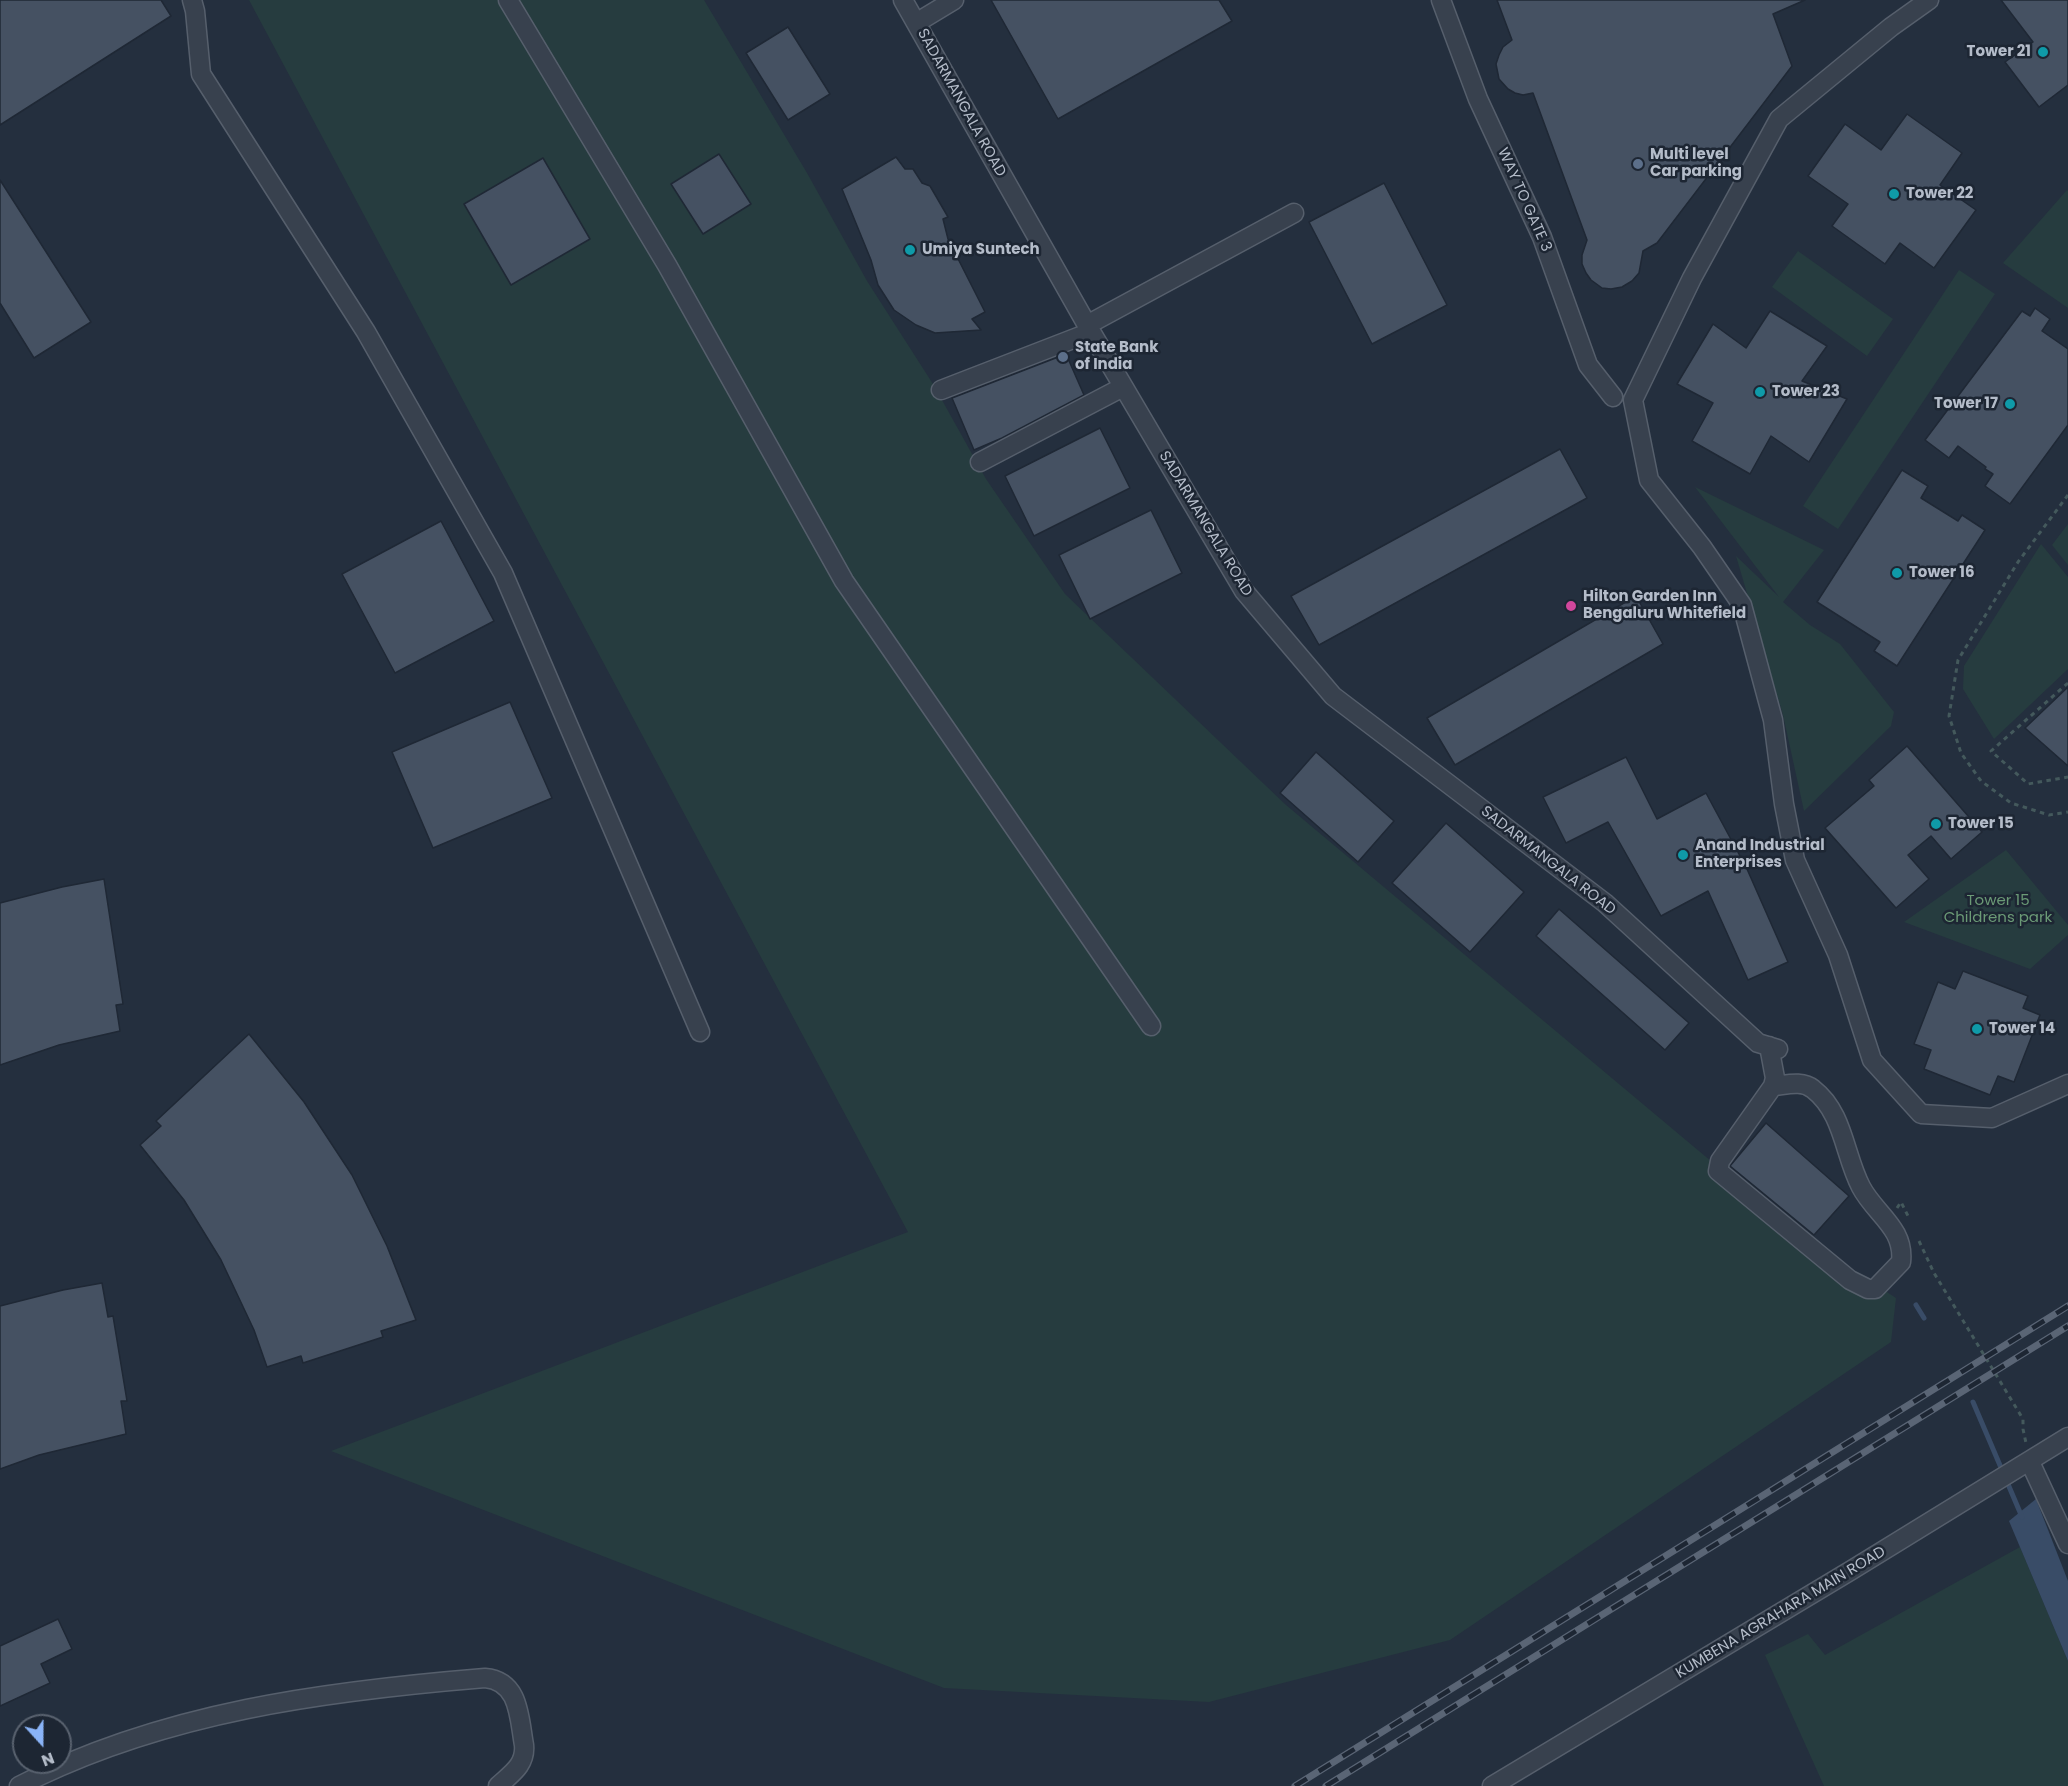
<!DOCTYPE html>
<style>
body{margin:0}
#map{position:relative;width:2068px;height:1786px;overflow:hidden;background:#242f3e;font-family:Poppins,sans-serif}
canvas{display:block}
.north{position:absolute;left:12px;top:1714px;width:60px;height:60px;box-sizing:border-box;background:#1d2633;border:2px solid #59626f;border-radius:50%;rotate:159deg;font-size:16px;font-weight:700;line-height:24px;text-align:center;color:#b4bcc9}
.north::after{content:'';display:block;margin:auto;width:21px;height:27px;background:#8ab4f8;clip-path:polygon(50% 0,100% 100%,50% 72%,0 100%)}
</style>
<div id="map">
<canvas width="2068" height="1786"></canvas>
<div class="north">N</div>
</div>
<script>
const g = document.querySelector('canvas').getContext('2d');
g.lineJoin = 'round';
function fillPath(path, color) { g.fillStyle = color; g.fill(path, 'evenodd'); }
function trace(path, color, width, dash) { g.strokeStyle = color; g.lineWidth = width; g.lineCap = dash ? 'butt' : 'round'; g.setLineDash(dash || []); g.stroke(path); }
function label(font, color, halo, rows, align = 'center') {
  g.font = font + ' Poppins,sans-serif'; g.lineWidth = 5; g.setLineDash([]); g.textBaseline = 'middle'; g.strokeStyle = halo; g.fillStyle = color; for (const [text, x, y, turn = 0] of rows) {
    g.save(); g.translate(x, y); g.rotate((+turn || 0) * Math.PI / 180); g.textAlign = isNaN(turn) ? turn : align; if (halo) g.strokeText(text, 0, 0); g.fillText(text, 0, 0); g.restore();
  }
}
const green = new Path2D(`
 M 249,0 L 704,0 L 807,173 L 867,281 L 933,384 L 986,479 L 1065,594 L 1286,805 L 1798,1234 L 1896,1298 L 1891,1342 L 1450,1640 L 1209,1702 L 944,1688 L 331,1451 L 908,1232 Z
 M 2067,190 L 2068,191 L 2068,308 L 2003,263 Z
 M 1798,251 L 1893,319 L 1867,356 L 1772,287 Z
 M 1959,270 L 1995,294 L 1838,529 L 1803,506 Z
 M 1695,487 L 1824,550 L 1783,602 L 1810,625 L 1840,644 L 1894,712 L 1891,726 L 1804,811 L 1783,715 L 1736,556 L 1779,597 Z
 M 2068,524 L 2068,565 L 2052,545 Z
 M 2041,544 L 2068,577 L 2068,669 L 1994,739 L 1963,689 L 1964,666 Z
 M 2006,850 L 2068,925 L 2068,935 L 2030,969 L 1904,922 Z
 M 2020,1547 L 2068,1661 L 2068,1786 L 1824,1786 L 1765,1655 L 1808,1634 L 1825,1655 Z`);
const water = new Path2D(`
 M 2036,1499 L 2068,1581 L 2068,1661 L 2009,1521 Z`);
const stream = new Path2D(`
 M 1916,1305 L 1924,1318
 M 1973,1402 L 2022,1517`);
const building = new Path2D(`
 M 0,0 L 161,0 L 171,16 L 0,125 Z
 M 991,0 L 1219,0 L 1232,21 L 1058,119 Z
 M 1497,0 L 1805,0 L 1773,14 L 1792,66 L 1657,243 L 1643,251 L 1639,273 L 1632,281 L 1622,287 L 1611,289 L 1602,288 L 1591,280 L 1586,273 L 1582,264 L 1582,255 L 1587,240 L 1533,93 L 1523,95 L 1515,93 L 1508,89 L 1499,79 L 1496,64 L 1499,55 L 1503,47 L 1512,40 Z
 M 2001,0 L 2068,0 L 2068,85 L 2039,107 L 2005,62 L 2033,42 Z
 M 788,27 L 830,94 L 788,120 L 746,53 Z
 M 1907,114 L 1962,153 L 1940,185 L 1976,210 L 1934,268 L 1900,243 L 1885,264 L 1832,226 L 1848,204 L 1808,176 L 1845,124 L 1881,150 Z
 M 719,154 L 751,204 L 703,234 L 671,184 Z
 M 896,157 L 905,169 L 913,169 L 922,183 L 930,186 L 948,217 L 943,219 L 948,239 L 985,312 L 972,319 L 981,330 L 935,333 L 916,325 L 894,310 L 878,285 L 871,260 L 842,189 Z
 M 543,158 L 590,239 L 511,285 L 464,204 Z
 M 0,180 L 91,322 L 34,358 L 0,303 Z
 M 1384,183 L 1447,305 L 1372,344 L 1309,222 Z
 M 2035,308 L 2050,319 L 2042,331 L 2068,349 L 2068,425 L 2010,504 L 1985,486 L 1993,474 L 1985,469 L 1986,467 L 1958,446 L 1949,458 L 1925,440 L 2022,311 L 2030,316 Z
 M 1770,311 L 1827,346 L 1802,381 L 1847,399 L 1809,462 L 1771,436 L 1750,474 L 1692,441 L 1713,403 L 1677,384 L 1713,324 L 1746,348 Z
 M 1066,354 L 1084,395 L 1002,438 L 974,450 L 952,398 Z
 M 1100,428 L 1130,488 L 1034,536 L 1005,476 Z
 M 1560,449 L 1587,498 L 1319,645 L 1291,596 Z
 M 1902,470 L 1928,486 L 1921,498 L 1958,521 L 1962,515 L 1985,530 L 1897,666 L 1874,651 L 1880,642 L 1817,602 Z
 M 1151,510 L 1182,573 L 1090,619 L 1059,555 Z
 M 441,521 L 494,621 L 395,673 L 342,574 Z
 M 1636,596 L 1663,644 L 1455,765 L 1427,718 Z
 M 2068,687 L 2068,766 L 2025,728 Z
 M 510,702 L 552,798 L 433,848 L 392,752 Z
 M 1907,746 L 1982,832 L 1951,859 L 1931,836 L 1908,855 L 1929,879 L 1896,908 L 1825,828 L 1874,786 L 1869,780 Z
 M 1316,752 L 1394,821 L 1358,862 L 1280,793 Z
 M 1626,757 L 1657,819 L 1706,793 L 1747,869 L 1788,962 L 1748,980 L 1708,891 L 1661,916 L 1608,822 L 1566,843 L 1543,797 Z
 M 1446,823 L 1524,892 L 1470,952 L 1392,883 Z
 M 104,879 L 123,1004 L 116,1005 L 120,1031 L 59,1045 L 0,1065 L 0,903 L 62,887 Z
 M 1559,909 L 1689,1023 L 1665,1050 L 1536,936 Z
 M 1963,971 L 2028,996 L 2023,1008 L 2040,1015 L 2014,1082 L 1998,1076 L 1990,1095 L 1924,1069 L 1931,1050 L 1914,1044 L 1938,982 L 1955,989 Z
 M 249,1034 L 304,1102 L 352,1175 L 387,1246 L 416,1320 L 381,1331 L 383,1337 L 303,1363 L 301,1356 L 267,1367 L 254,1330 L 221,1260 L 184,1200 L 140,1145 L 161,1126 L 156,1121 Z
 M 1766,1123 L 1849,1196 L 1814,1235 L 1730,1166 Z
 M 102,1283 L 108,1317 L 113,1316 L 127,1401 L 121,1401 L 126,1434 L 39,1455 L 0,1469 L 0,1306 L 63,1290 Z
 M 58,1619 L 72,1649 L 41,1664 L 50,1683 L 0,1706 L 0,1646 Z`);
const path = new Path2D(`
 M 2068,495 L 2018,562 L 1958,660 L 1949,716 L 1961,753 L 1981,781 L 2011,803 L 2049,815 L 2068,812
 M 2068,683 L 1991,751 L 2028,784 L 2068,777
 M 1897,1208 L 1901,1202 L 1908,1216
 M 1919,1241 L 1934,1273 L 2023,1419 L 2023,1429 L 2026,1443`);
const minor = new Path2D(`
 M 192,0 L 195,11 L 201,74 L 366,332 L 503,573 L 700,1032
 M 508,0 L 667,265 L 844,581 L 1151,1026
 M 903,0 L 1087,325 L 1244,591 L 1333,696 L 1605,903 L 1758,1043 L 1778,1049
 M 1441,0 L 1478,99 L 1542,237 L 1588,365 L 1613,397
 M 1929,0 L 1891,27 L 1779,119 L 1692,278 L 1633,400 L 1649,480 L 1702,547 L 1742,605 L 1773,720 L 1784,804 L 1795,860 L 1838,955 L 1872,1060 L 1921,1114 L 1992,1118 L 2068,1084
 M 916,23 L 954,0
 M 1087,325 L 1294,213
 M 941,390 L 1091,332
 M 980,462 L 1123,387
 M 1769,1046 L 1775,1078 L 1773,1086 L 1720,1161 L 1718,1171 L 1850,1280 L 1868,1289 L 1875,1289 L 1901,1262 C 1905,1228 1875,1214 1861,1187 C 1844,1155 1844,1113 1813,1089 C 1802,1080 1786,1085 1773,1086
 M 2030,1462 L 2068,1544
 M 19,1786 C 163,1712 326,1691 485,1678 C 520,1681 519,1718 524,1745 C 526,1765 511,1774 498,1786
 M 1492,1786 L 1850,1571 L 2068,1437`);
const rail = new Path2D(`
 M 1295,1786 L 2068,1306
 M 1326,1786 L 2068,1326`);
const markers = [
 [2043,52,6,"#0f9aa8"],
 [1638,164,6,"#5c6f8a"],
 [1894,194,6,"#0f9aa8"],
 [910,250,6,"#0f9aa8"],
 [1063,357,6,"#5c6f8a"],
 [1760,392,6,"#0f9aa8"],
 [2010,404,6,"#0f9aa8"],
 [1897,573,6,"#0f9aa8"],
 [1571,606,6,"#d1479c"],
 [1936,824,6,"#0f9aa8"],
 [1683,855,6,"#0f9aa8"],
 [1977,1029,6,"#0f9aa8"]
];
const poiNames = [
 ["Tower 21",2031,52,"right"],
 ["Multi level",1650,155],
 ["Car parking",1650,172],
 ["Tower 22",1906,194],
 ["Umiya Suntech",922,250],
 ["State Bank",1075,348],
 ["of India",1075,365],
 ["Tower 23",1772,392],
 ["Tower 17",1998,404,"right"],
 ["Tower 16",1909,573],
 ["Hilton Garden Inn",1583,597],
 ["Bengaluru Whitefield",1583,614],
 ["Tower 15",1948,824],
 ["Anand Industrial",1695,846],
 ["Enterprises",1695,863],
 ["Tower 14",1989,1029]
];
const streetNames = [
 ["SADARMANGALA ROAD",961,103,61],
 ["WAY TO GATE 3",1524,200,66],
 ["SADARMANGALA ROAD",1205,524,59],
 ["SADARMANGALA ROAD",1548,861,38],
 ["KUMBENA AGRAHARA MAIN ROAD",1781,1613,-31]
];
const parkNames = [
 ["Tower 15",1998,901],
 ["Childrens park",1998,918]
];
fillPath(green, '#263c3f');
fillPath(water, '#394c67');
trace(stream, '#394c67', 5);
fillPath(building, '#455162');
trace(building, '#1f2835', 1.5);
trace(minor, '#565f6c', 21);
trace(path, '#44595c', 3, [4.5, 4.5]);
trace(minor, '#38414e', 18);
trace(rail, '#5a6575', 7);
trace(rail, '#1d2633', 4.5, [14]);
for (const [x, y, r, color] of markers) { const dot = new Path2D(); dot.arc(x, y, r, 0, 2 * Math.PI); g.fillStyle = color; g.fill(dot); trace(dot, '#1d2633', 2); }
label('bold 15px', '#b4bcc9', '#1d2633', poiNames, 'left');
label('15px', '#b4bcc9', '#1d2633', streetNames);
label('15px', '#6b9a76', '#1d2633', parkNames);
</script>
